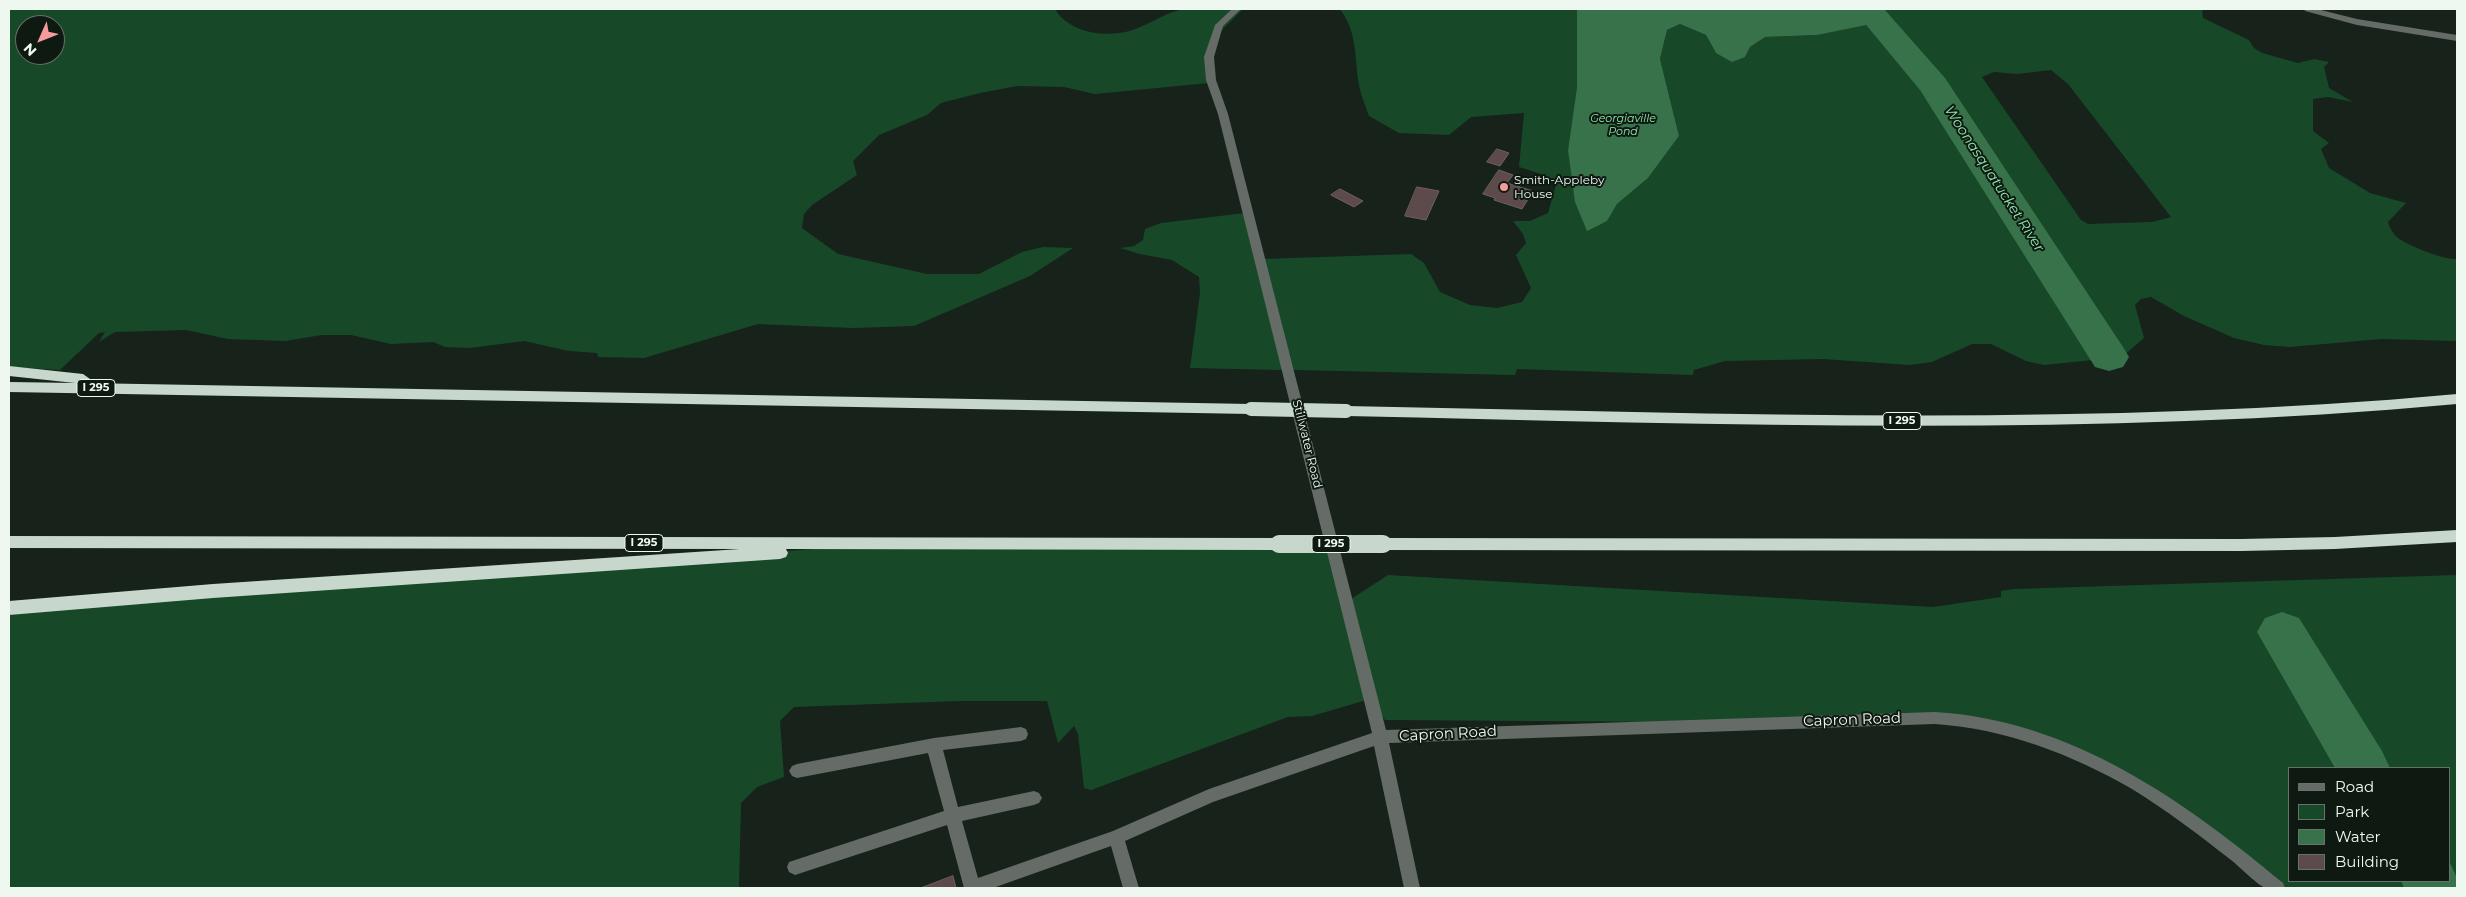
<!DOCTYPE html>
<style>
body{margin:0}
#map{position:relative;width:2466px;height:897px;overflow:hidden;background:#16221a;font-family:Montserrat,sans-serif}
canvas{display:block}
.frame{position:absolute;inset:0;border:10px solid #eff7f1;pointer-events:none}
.legend{position:absolute;left:2288px;top:767px;width:162px;height:115px;box-sizing:border-box;background:#0d1911;border:1px solid #67726b;margin:0;padding:6px 9px;list-style:none;font-size:15px;color:#eff7f1}
.legend li{display:flex;align-items:center;gap:10px;height:25px}
.legend b{width:25px;border:1px solid #67726b}
.north{position:absolute;left:15px;top:15px;width:50px;height:50px;box-sizing:border-box;background:#0d1911;border:1px solid #67726b;border-radius:50%;rotate:226deg;font-size:14px;font-weight:700;line-height:20px;text-align:center;color:#eff7f1}
.north::after{content:'';display:block;margin:auto;width:18px;height:22px;background:#f59b9b;clip-path:polygon(50% 0,100% 100%,50% 72%,0 100%)}
</style>
<div id="map">
<canvas width="2466" height="897"></canvas>
<div class="frame"></div>
<ul class="legend">
<li><b style="height:6px;background:#656b66"></b>Road</li>
<li><b style="height:14px;background:#174929"></b>Park</li>
<li><b style="height:14px;background:#37724a"></b>Water</li>
<li><b style="height:14px;background:#5d4b4b"></b>Building</li>
</ul>
<div class="north">N</div>
</div>
<script>
const g = document.querySelector('canvas').getContext('2d');
g.lineJoin = 'round';
function fillPath(path, color) { g.fillStyle = color; g.fill(path, 'evenodd'); }
function trace(path, color, width, dash) { g.strokeStyle = color; g.lineWidth = width; g.lineCap = dash ? 'butt' : 'round'; g.setLineDash(dash || []); g.stroke(path); }
function label(font, color, halo, rows, align = 'center') {
  g.font = font + ' Montserrat,sans-serif'; g.lineWidth = 4; g.setLineDash([]); g.textBaseline = 'middle'; g.strokeStyle = halo; g.fillStyle = color; for (const [text, x, y, turn = 0] of rows) {
    g.save(); g.translate(x, y); g.rotate((+turn || 0) * Math.PI / 180); g.textAlign = isNaN(turn) ? turn : align; if (halo) g.strokeText(text, 0, 0); g.fillText(text, 0, 0); g.restore();
  }
}
const green = new Path2D(`
 M 9,9 L 1055,9 C 1070,35 1112,39 1138,28 C 1154,22 1168,11 1185,9 C 1204,7 1224,9 1243,9 L 1214,38 L 1209,83 L 1095,94 L 1064,87 L 1017,86 L 980,93 L 941,103 L 927,115 L 879,135 L 853,161 L 857,175 L 812,205 L 804,214 L 802,228 L 838,254 L 927,274 L 979,274 L 1022,252 L 1043,247 L 1073,248 L 1030,276 L 914,326 L 853,328 L 758,324 L 644,358 L 598,357 L 597,353 L 569,351 L 524,341 L 470,348 L 445,347 L 433,342 L 391,344 L 351,335 L 322,335 L 285,341 L 228,339 L 186,330 L 115,332 L 99,342 L 105,332 L 99,333 L 60,370 L 9,367 ZM 25,25 L 55,25 L 55,55 L 25,55 Z
 M 1340,9 L 1577,9 L 1577,87 L 1568,150 L 1606,221 L 1617,204 L 1648,178 L 1679,136 L 1660,59 L 1667,30 L 1680,24 L 1706,35 L 1716,53 L 1745,57 L 1750,47 L 1765,37 L 1817,35 L 1879,15 L 1871,9 L 2202,9 L 2203,18 L 2249,40 L 2254,48 L 2262,53 L 2298,63 L 2314,59 L 2329,62 L 2324,67 L 2329,88 L 2353,102 L 2328,97 L 2313,99 L 2313,131 L 2329,143 L 2321,149 L 2329,168 L 2370,193 L 2406,203 L 2388,222 C 2390,228 2393,234 2398,238 C 2409,246 2444,260 2457,259 L 2457,341 L 2381,339 L 2290,347 L 2264,345 L 2234,338 L 2184,316 L 2151,297 L 2141,299 L 2135,305 L 2144,338 L 2122,357 L 2044,365 L 2026,361 L 1991,344 L 1972,344 L 1932,362 L 1910,365 L 1823,359 L 1725,361 L 1694,370 L 1693,375 L 1517,369 L 1515,375 L 1296,370 L 1285,368 L 1280,370 L 1190,368 L 1200,293 L 1199,277 L 1172,260 L 1140,254 L 1120,248 L 1134,246 L 1143,240 L 1145,229 L 1161,223 L 1245,213 L 1262,259 L 1411,254 L 1424,263 L 1440,292 L 1470,305 L 1497,308 L 1522,302 L 1531,288 L 1516,255 L 1526,243 L 1523,234 L 1513,221 L 1530,221 L 1548,213 L 1556,185 L 1541,174 L 1519,167 L 1524,113 L 1471,117 L 1449,135 L 1399,133 L 1369,116 C 1365,105 1361,95 1359,85 C 1354,56 1358,34 1340,9 ZM 2051,70 L 2068,84 L 2171,217 L 2152,222 L 2088,224 L 2081,220 L 1982,77 L 1994,72 L 2017,74 Z
 M 864,545 L 1330,549 L 1348,601 L 1388,575 L 1933,607 L 2001,597 L 2001,591 L 2014,589 L 2457,575 L 2457,888 L 2271,888 L 2191,825 L 2085,760 L 1976,724 L 1385,720 L 1370,699 L 1312,716 L 1288,717 L 1091,790 L 1084,788 L 1078,734 L 1074,726 L 1058,743 L 1047,701 L 959,701 L 794,707 L 780,721 L 784,777 L 757,787 L 741,803 L 739,887 L 737,888 L 9,888 L 9,607 L 360,578 L 598,566 ZM 2290,768 L 2450,768 L 2450,881 L 2290,881 Z`);
const water = new Path2D(`
 M 1577,9 L 1871,9 L 1879,15 L 1871,24 L 1817,35 L 1765,37 L 1750,47 L 1745,57 L 1732,62 L 1716,53 L 1706,35 L 1680,24 L 1667,30 L 1660,59 L 1679,136 L 1648,178 L 1617,204 L 1607,221 L 1587,231 L 1575,202 L 1568,150 L 1577,87 Z`);
const river = new Path2D(`
 M 1853,9 L 1884,9 L 1945,78 L 2123,347 L 2129,357 L 2123,367 L 2109,371 L 2095,367 L 1920,90 Z
 M 2282,612 L 2299,618 L 2382,751 L 2390,768 L 2335,768 L 2257,632 L 2265,618 Z
 M 2450,863 L 2457,878 L 2457,888 L 2404,888 L 2401,881 L 2450,881 Z`);
const building = new Path2D(`
 M 1497,149 L 1509,153 L 1500,166 L 1487,162 Z
 M 1499,170 L 1513,175 L 1507,183 L 1533,191 L 1522,209 L 1494,200 L 1495,198 L 1483,194 Z
 M 1417,187 L 1439,191 L 1426,220 L 1405,216 Z
 M 1340,189 L 1363,201 L 1354,207 L 1331,195 Z
 M 953,876 L 956,888 L 921,888 Z`);
const minor = new Path2D(`
 M 1232,9 L 1241,9 L 1223,26 L 1214,57 L 1216,80 L 1228,114 L 1386,730 L 1935,712 C 2070,720 2182,799 2283,883 L 2285,888 C 2279,888 2271,890 2266,888 C 2258,886 2239,866 2231,860 C 2199,835 2166,810 2132,789 C 2071,754 2006,729 1935,724 L 1389,743 L 1420,888 L 1404,888 L 1374,746 L 1213,802 L 1125,841 L 1139,888 L 1123,888 L 1111,846 L 993,888 L 964,888 L 947,825 L 795,875 L 789,872 L 787,867 L 789,862 L 944,811 L 928,753 L 797,778 L 792,776 L 789,771 L 792,766 L 797,764 L 934,738 L 1021,727 L 1026,729 L 1028,734 L 1026,739 L 1021,741 L 943,750 L 958,807 L 1034,791 L 1039,793 L 1042,798 L 1039,803 L 1034,805 L 962,821 L 978,878 L 1113,831 L 1209,789 L 1372,733 L 1218,114 L 1206,80 L 1204,57 L 1215,25 Z
 M 2304,9 L 2317,9 L 2357,19 L 2457,35 L 2457,41 L 2357,25 L 2305,11 Z`);
const highway = new Path2D(`
 M 9,366 L 83,374 L 90,379 L 85,383 L 1251,404 L 1256,405 L 1258,409 L 1256,413 L 1251,414 L 9,392 L 9,382 L 75,383 L 9,376 Z
 M 2457,394 L 2457,404 C 2088,438 1716,424 1346,416 L 1341,415 L 1339,411 L 1341,407 L 1346,406 C 1716,413 2087,428 2457,394 Z
 M 2457,530 L 2457,542 L 2335,549 L 2241,551 L 1383,550 L 1377,548 L 1375,544 L 1377,540 L 1383,538 L 2241,539 L 2335,537 Z
 M 9,536 L 1279,538 L 1285,540 L 1287,544 L 1285,548 L 1279,550 L 786,549 L 788,553 L 786,557 L 780,559 L 213,598 L 9,615 L 9,601 L 213,584 L 740,549 L 9,548 Z`);
const highwayBridgeFar1 = new Path2D(`
 M 1251,409 L 1346,411`);
const highwayBridge = new Path2D(`
 M 1279,544 L 1383,544`);
const markers = [
 [1504,187,5,"#f59b9b"]
];
const farWaternames = [
 ["Georgiaville",1623,119],
 ["Pond",1623,132]
];
const shields = [
 [96,388,38],
 [1902,421,38],
 [644,543,38],
 [1331,544,38]
];
const shieldNames = [
 ["I 295",96,388],
 ["I 295",1902,421],
 ["I 295",644,543],
 ["I 295",1331,544]
];
const poiNames = [
 ["Smith-Appleby",1514,180],
 ["House",1514,194]
];
const streetNames = [
 ["Stillwater Road",1307,444,76]
];
const waterNames = [
 ["Woonasquatucket River",1994,179,57]
];
const nearStreetnames = [
 ["Capron Road",1852,720,-2],
 ["Capron Road",1448,734,-3]
];
fillPath(green, '#174929');
fillPath(water, '#37724a');
fillPath(river, '#37724a');
fillPath(building, '#5d4b4b');
trace(building, '#715f5e', 1);
fillPath(minor, '#656b66');
fillPath(highway, '#c7d7cb');
trace(highwayBridgeFar1, '#c7d7cb', 14);
trace(highwayBridge, '#c7d7cb', 18);
for (const [x, y, r, color] of markers) { const dot = new Path2D(); dot.arc(x, y, r, 0, 2 * Math.PI); g.fillStyle = color; g.fill(dot); trace(dot, '#0d1911', 2); }
label('italic 11px', '#90e6aa', '#0d1911', farWaternames);
for (const [x, y, w] of shields) { const box = new Path2D(); box.roundRect(x - w / 2, y - 8.5, w, 17, 4); g.fillStyle = '#0d1911'; g.fill(box); trace(box, '#eff7f1', 1); }
label('bold 11px', '#eff7f1', null, shieldNames);
label('12px', '#eff7f1', '#0d1911', poiNames, 'left');
label('12px', '#eff7f1', '#0d1911', streetNames);
label('italic 14px', '#90e6aa', '#0d1911', waterNames);
label('15px', '#eff7f1', '#0d1911', nearStreetnames);
</script>
